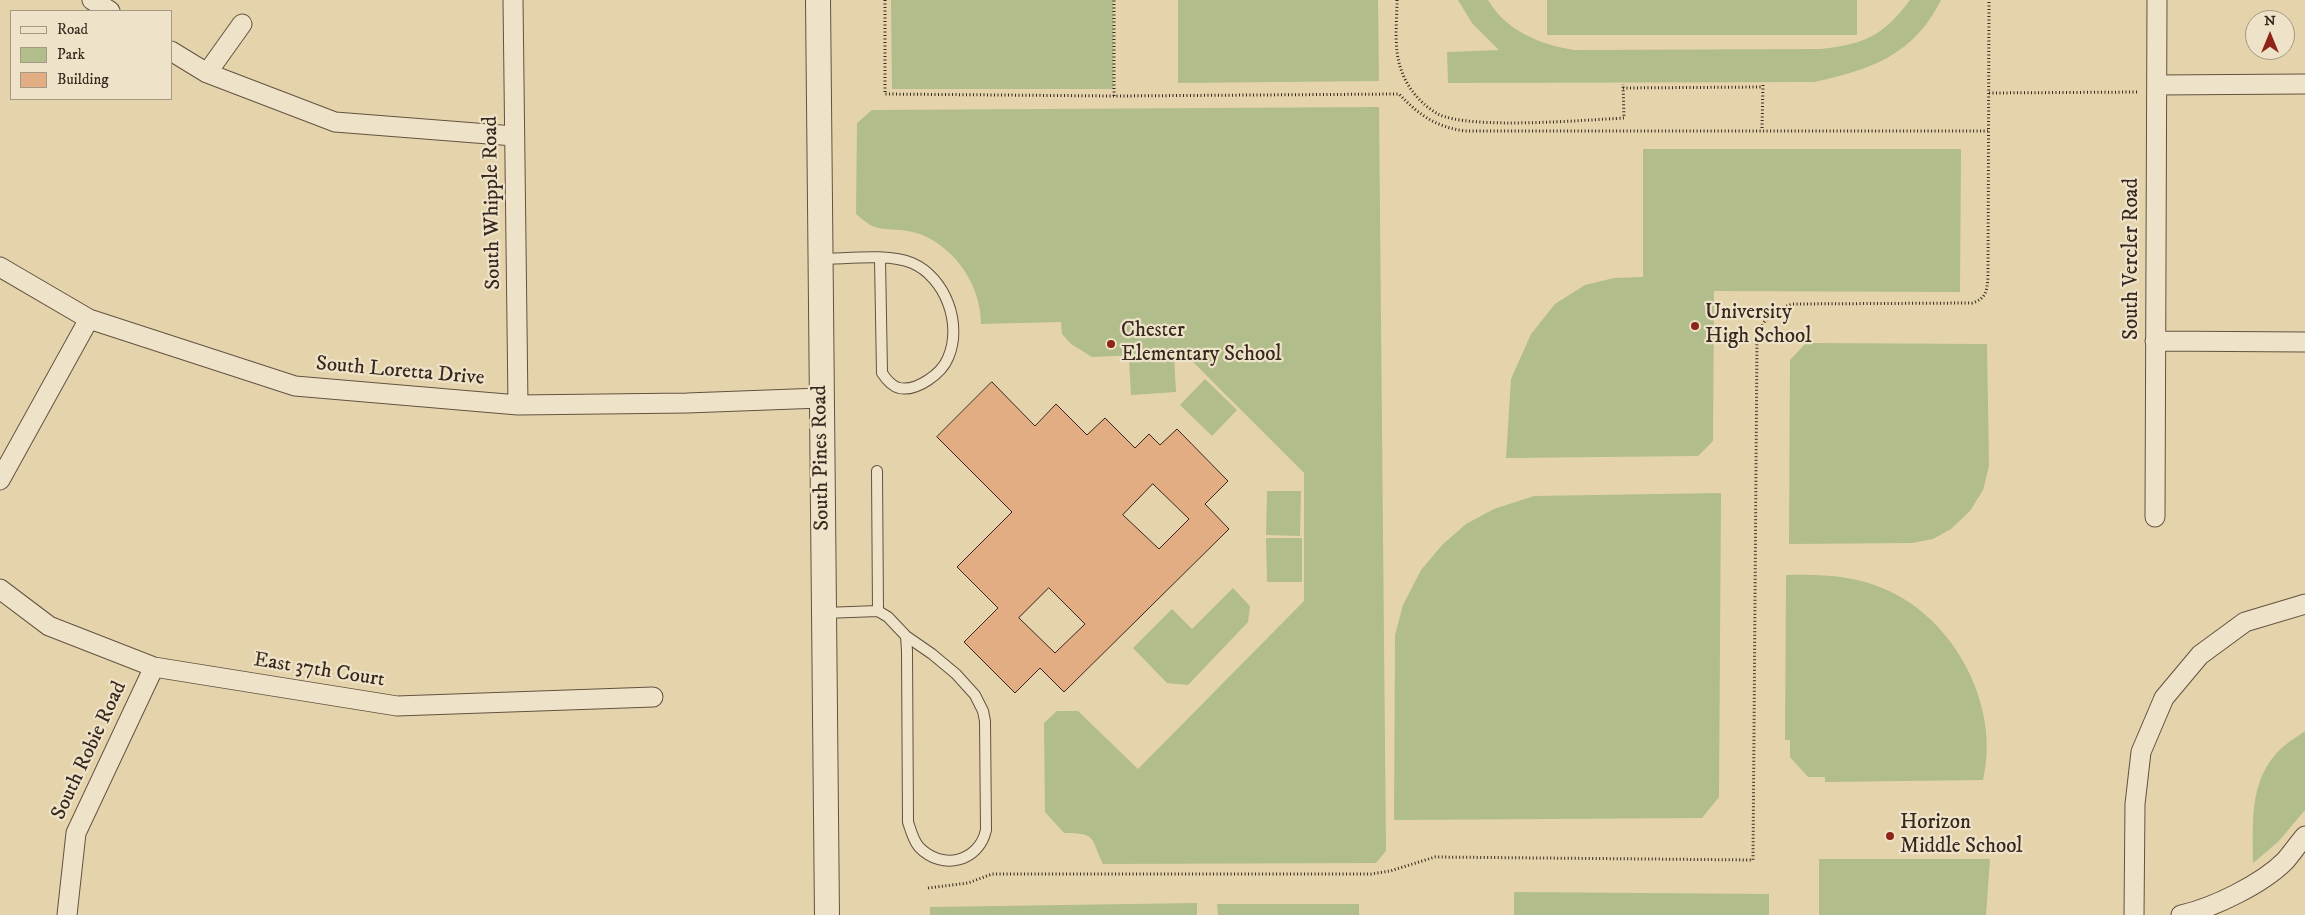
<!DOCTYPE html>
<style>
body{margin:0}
#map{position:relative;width:2305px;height:915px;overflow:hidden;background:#e5d4ab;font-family:"IM FELL DW Pica",serif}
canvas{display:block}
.legend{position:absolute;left:10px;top:10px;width:162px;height:90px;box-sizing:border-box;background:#eee3c8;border:1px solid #a59884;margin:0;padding:6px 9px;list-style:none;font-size:15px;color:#38271e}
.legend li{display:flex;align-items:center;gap:10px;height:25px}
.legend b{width:25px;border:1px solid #a59884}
.north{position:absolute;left:2245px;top:10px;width:50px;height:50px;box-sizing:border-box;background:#eee3c8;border:1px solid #a59884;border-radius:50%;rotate:0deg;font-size:14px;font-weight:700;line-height:20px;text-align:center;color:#38271e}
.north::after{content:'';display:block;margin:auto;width:18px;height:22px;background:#8f2418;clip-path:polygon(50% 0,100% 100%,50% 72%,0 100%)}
</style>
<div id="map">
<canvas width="2305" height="915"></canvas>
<ul class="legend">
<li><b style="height:6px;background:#eee3c8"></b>Road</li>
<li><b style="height:14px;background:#b1bd8b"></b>Park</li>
<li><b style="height:14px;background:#e2ad82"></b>Building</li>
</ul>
<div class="north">N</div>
</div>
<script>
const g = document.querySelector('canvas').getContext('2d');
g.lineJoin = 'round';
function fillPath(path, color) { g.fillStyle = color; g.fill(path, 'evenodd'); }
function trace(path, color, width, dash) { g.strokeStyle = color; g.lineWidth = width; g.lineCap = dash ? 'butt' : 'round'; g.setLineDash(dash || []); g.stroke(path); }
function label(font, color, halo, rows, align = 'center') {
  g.font = font + ' "IM FELL DW Pica",serif'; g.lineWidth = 4.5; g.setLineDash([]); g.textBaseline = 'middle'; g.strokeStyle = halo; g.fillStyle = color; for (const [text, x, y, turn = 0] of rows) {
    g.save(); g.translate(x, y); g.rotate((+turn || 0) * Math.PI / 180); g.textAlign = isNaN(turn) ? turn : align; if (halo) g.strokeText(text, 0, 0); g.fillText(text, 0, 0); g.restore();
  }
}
const green = new Path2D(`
 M 891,0 L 1113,0 L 1113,89 L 892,89 Z
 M 1178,0 L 1378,0 L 1379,81 L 1178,83 Z
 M 1458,0 L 1488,0 C 1506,31 1541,45 1575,50 L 1821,49 C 1865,44 1883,36 1910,0 L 1941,0 C 1914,55 1870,70 1814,82 L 1448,83 L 1447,52 L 1499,50 L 1472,23 Z
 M 1547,0 L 1857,0 L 1857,35 L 1547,35 Z
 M 1379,107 L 1386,851 L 1376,863 L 1103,864 C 1090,838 1098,833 1064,833 L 1045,812 L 1044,723 L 1057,711 L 1078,711 L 1138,769 L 1304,601 L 1304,473 L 1184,353 L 1092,357 L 1071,344 L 1062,334 L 1061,322 L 981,324 C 981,286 956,248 920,234 C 903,228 889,231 875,227 C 868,225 861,218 856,214 L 857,123 L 872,110 Z
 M 1643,149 L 1961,149 L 1960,292 L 1714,291 L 1713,441 L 1698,456 L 1506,458 L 1511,379 L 1531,334 L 1555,304 L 1585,285 L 1614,278 L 1643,277 Z
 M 1806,343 L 1987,344 L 1989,466 L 1983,490 L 1970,511 L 1951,529 L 1933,539 L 1912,543 L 1789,544 L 1790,360 Z
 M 1174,356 L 1176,392 L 1131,395 L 1129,359 Z
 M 1205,379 L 1237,410 L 1212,436 L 1180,405 Z
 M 1267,491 L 1301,491 L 1300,536 L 1266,535 Z
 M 1721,493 L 1719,797 L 1702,818 L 1394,820 L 1395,635 L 1403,605 L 1421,570 L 1443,544 L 1466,524 L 1494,509 L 1534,496 Z
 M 1266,538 L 1302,538 L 1302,582 L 1267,582 Z
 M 1786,575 C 1821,574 1854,575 1887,590 C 1955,620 2001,707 1983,780 L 1825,782 L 1825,777 L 1808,777 L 1790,757 L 1790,740 L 1785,740 Z
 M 1233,588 L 1250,606 L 1248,622 L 1188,685 L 1167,683 L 1133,648 L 1172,609 L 1192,629 Z
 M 2305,731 L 2305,810 L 2278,842 L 2253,863 C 2253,826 2249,785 2275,755 C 2282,746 2295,738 2305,731 Z
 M 1819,859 L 1990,859 L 1986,915 L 1819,915 Z
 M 1514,892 L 1769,894 L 1769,915 L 1514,915 Z
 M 1197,903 L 1197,915 L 930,915 L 930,907 Z
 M 1217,904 L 1359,904 L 1359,915 L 1218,915 Z`);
const building = new Path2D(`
 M 992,382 L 1035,426 L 1056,404 L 1087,435 L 1105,418 L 1135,448 L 1149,434 L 1160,445 L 1177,429 L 1228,481 L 1205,504 L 1229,529 L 1064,692 L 1040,668 L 1015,693 L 964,642 L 998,608 L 957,567 L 1012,512 L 937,437 ZM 1153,484 L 1189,519 L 1159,549 L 1123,515 ZM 1049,588 L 1085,624 L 1055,653 L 1019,618 Z`);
const path = new Path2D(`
 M 885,0 L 885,94 L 1114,96 L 1399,94 C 1419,115 1436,127 1465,131 L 1988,131
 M 1397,0 C 1397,23 1393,50 1402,72 C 1408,89 1422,105 1438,114 C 1469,130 1585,120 1624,118 L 1623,84
 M 1623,88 L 1763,87
 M 1989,93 L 2139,92
 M 1114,96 L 1114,0
 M 1762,128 L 1763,84
 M 928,888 L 968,883 L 992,874 L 1371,874 L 1390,871 L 1435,857 L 1753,860 L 1757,340 C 1762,319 1772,310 1793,304 L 1972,303 C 1986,299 1987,291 1988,277 L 1989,0`);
const service = new Path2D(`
 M 820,259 C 846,259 888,253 912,263 C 945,277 963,324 948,358 C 942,373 917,392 899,388 C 891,386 886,379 882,373 L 880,259
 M 877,471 L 878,611
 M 824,613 L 878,611 L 888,617 L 906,636 L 932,654 L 956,674 L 975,695 L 983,711 L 985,721 L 986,830 C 979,862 942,871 919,847 C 913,840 911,831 908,822 L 907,651 L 906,636`);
const minor = new Path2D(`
 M 92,0 L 110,11
 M 513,0 L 518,405
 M 171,51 L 207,73 L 335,122 L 514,136
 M 207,73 L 242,24
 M 2157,85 L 2305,84
 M 0,267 L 89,319 L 295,386 L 518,405 L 687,403 L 821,398
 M 2155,341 L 2305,342
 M 0,480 L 89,319
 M 2155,517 L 2157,0
 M 0,589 L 49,626 L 154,667 L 397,706 L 653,697
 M 67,915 L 76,833 L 154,667
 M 2134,915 L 2135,804 L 2141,752 L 2164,698 L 2200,655 L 2245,622 L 2305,604
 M 2181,915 C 2213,908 2262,884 2285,861 C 2292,853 2298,844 2305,836`);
const tertiary = new Path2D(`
 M 818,0 L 827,915`);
const markers = [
 [1695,326,5,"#8f2418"],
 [1111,344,5,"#8f2418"],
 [1890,836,5,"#8f2418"]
];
const streetNames = [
 ["South Whipple Road",493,203,-91],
 ["South Vercler Road",2133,259,-90],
 ["South Loretta Drive",400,372,5],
 ["South Pines Road",822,458,-91],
 ["East 37th Court",319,671,9],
 ["South Robie Road",90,751,-65]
];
const poiNames = [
 ["University",1705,314],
 ["High School",1705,338],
 ["Chester",1121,332],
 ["Elementary School",1121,356],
 ["Horizon",1900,824],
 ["Middle School",1900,848]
];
fillPath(green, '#b1bd8b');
fillPath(building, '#e2ad82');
trace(building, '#38271e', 1);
trace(service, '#635241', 12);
trace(minor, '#635241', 21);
trace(tertiary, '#635241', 26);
trace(path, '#38271e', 3, [1, 2.5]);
trace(service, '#eee3c8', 10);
trace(minor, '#eee3c8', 19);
trace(tertiary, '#eee3c8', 24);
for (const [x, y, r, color] of markers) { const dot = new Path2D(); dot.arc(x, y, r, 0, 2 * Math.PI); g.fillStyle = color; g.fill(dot); trace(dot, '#eee3c8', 2); }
label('21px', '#38271e', '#eee3c8', streetNames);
label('21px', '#38271e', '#eee3c8', poiNames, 'left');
</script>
